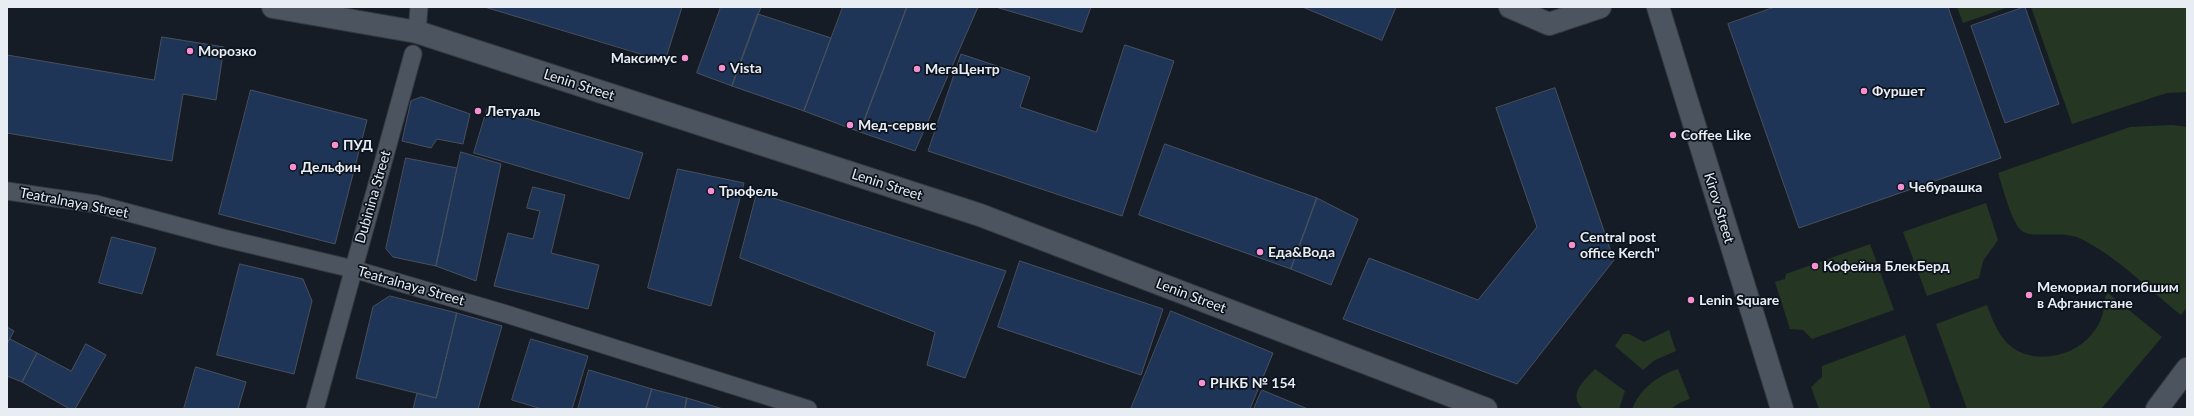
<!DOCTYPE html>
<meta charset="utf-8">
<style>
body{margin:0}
#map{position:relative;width:2194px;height:416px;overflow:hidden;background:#151c26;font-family:Lato,sans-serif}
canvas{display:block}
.frame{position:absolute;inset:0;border:8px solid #e8edf4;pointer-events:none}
</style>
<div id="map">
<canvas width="2194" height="416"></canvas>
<div class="frame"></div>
</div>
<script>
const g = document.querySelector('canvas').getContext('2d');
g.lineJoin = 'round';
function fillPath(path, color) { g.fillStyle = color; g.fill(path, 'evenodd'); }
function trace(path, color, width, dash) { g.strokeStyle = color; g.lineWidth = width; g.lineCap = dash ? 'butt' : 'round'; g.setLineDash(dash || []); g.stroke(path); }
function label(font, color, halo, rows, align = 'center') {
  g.font = font + ' Lato,sans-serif'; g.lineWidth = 3.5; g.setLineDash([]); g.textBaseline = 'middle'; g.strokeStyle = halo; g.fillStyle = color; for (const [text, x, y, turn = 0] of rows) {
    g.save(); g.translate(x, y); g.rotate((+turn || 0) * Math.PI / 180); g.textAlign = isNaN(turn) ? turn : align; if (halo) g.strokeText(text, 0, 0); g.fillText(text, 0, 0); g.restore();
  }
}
const green = new Path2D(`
 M 1957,7 L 2009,7 L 1963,23 Z
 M 2031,7 L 2187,7 L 2187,92 L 2167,93 L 2072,124 Z
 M 2172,125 L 2187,127 L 2187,307 L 2181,315 C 2150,290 2114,254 2079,238 C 2063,230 2032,239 2022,231 C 2011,222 2003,187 1998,173 L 2130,127 Z
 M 1986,203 L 1998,240 L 1983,261 L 1979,278 L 1927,296 L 1903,232 Z
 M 1870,244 L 1894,310 L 1812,339 L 1803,330 L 1790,329 L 1775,282 L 1785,279 L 1786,274 Z
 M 2108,293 L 2162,337 L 2101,409 L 1967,409 L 1936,324 L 1987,305 C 1992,319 1997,332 2007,343 C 2030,366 2073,358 2092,334 C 2097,328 2101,321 2103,313 C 2105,306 2103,298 2108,293 Z
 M 1669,330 L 1676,351 L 1655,360 L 1643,370 L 1615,346 L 1623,334 L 1629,334 L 1644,342 Z
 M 1905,335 L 1931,409 L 1819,409 L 1811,387 L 1822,377 L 1822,366 Z
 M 1595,369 L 1625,391 L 1619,409 L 1583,409 C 1567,394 1584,381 1595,369 Z
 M 1678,369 L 1690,399 L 1681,402 L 1671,409 L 1632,409 C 1641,388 1657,376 1678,369 Z`);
const building = new Path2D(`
 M 485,7 L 682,7 L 665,61 Z
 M 721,7 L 761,7 L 732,86 L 697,73 Z
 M 843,7 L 907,7 L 860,132 L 804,111 Z
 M 907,7 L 978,7 L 915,151 L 860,132 Z
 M 996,7 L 1091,7 L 1082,32 Z
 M 1303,7 L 1396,7 L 1382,40 Z
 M 1775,7 L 1948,7 L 2001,158 L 1799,228 L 1728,24 Z
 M 2025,7 L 2059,104 L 2005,123 L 1971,26 Z
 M 758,14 L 831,38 L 804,111 L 732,86 Z
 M 162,37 L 224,47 L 216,100 L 183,94 L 172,161 L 7,133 L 7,55 L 154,80 Z
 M 1125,45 L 1174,61 L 1122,216 L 928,151 L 961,54 L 1030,77 L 1020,107 L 1096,132 Z
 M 1555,88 L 1614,260 L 1517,384 L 1343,319 L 1369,258 L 1478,300 L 1537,227 L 1496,108 Z
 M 251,90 L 367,120 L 335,244 L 219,214 Z
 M 422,97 L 470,114 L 463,144 L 437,139 L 431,148 L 402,141 L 411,101 Z
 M 488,107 L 643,153 L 629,199 L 474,153 Z
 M 1165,144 L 1317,198 L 1291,269 L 1139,215 Z
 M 461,152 L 501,164 L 476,281 L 436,266 Z
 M 406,158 L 457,168 L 436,266 L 393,257 L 386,249 Z
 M 678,169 L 744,183 L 711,306 L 648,288 Z
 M 533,187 L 565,195 L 551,253 L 599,265 L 588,309 L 494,286 L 508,233 L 533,239 L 540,211 L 527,208 Z
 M 757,193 L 1006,271 L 965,378 L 927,365 L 935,332 L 740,258 Z
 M 1317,198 L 1358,219 L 1331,285 L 1291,269 Z
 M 112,237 L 156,248 L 142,294 L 99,283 Z
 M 1020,261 L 1163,309 L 1141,375 L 998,327 Z
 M 240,264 L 303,279 L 312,301 L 294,374 L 217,355 Z
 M 390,296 L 457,313 L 436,398 L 356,378 L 373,307 Z
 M 1171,311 L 1273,353 L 1250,409 L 1131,409 Z
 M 457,313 L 502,326 L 478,409 L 413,409 L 417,393 L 436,398 Z
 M 7,327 L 14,331 L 7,344 Z
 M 10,339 L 37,353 L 22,382 L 7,376 L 7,344 Z
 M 531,339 L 588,356 L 572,409 L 542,409 L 512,400 Z
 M 86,344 L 106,355 L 75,409 L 70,409 L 22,382 L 37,353 L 71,371 Z
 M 196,367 L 246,382 L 238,409 L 184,409 Z
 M 589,370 L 652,389 L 646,409 L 578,409 Z
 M 652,389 L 687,398 L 685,409 L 646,409 Z
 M 1262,390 L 1308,409 L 1254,409 Z
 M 687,398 L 723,409 L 685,409 Z`);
const lane = new Path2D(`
 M 417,32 L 419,7
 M 7,191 L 96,204 L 223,238 L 353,269 L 503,313 L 808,409
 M 315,409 L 413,54`);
const street = new Path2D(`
 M 273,7 L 417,32 L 980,215 L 1486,409
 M 1510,7 L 1549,24 L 1600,7
 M 1658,7 L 1782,409
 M 2157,409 L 2187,369`);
const markers = [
 [190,51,4,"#f690d1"],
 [685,58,4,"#f690d1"],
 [722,68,4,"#f690d1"],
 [917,69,4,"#f690d1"],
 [1864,91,4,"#f690d1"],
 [478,111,4,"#f690d1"],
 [850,125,4,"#f690d1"],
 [1673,135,4,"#f690d1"],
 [335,145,4,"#f690d1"],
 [293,167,4,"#f690d1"],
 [1901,187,4,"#f690d1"],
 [711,191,4,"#f690d1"],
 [1572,245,4,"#f690d1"],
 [1260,252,4,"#f690d1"],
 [1815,266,4,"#f690d1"],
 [2029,295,4,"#f690d1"],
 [1691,300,4,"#f690d1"],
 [1202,383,4,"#f690d1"]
];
const poiNames = [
 ["Морозко",198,51],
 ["Максимус",677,58,"right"],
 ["Vista",730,68],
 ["МегаЦентр",925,69],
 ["Фуршет",1872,91],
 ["Летуаль",486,111],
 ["Мед-сервис",858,125],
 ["Coffee Like",1681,135],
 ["ПУД",343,145],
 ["Дельфин",301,167],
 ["Чебурашка",1909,187],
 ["Трюфель",719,191],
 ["Central post",1580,237],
 ["office Kerch\"",1580,253],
 ["Еда&Вода",1268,252],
 ["Кофейня БлекБерд",1823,266],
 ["Мемориал погибшим",2037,287],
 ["в Афганистане",2037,303],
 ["Lenin Square",1699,300],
 ["РНКБ № 154",1210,383]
];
const streetNames = [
 ["Lenin Street",579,85,18],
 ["Lenin Street",887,185,18],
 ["Dubinina Street",373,197,-74],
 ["Teatralnaya Street",74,203,11],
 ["Kirov Street",1719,208,73],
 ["Teatralnaya Street",411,286,16],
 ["Lenin Street",1191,296,21]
];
fillPath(green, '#253723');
fillPath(building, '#1f3557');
trace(building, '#49505c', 1);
trace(lane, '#353941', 19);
trace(street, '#353941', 24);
trace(lane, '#4c545f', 17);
trace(street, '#4c545f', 22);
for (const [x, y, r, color] of markers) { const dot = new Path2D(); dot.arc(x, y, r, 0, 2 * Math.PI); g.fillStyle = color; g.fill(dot); trace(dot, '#0d131c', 1.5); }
label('bold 14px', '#e8edf4', '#0d131c', poiNames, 'left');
label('14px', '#e8edf4', '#0d131c', streetNames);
</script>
